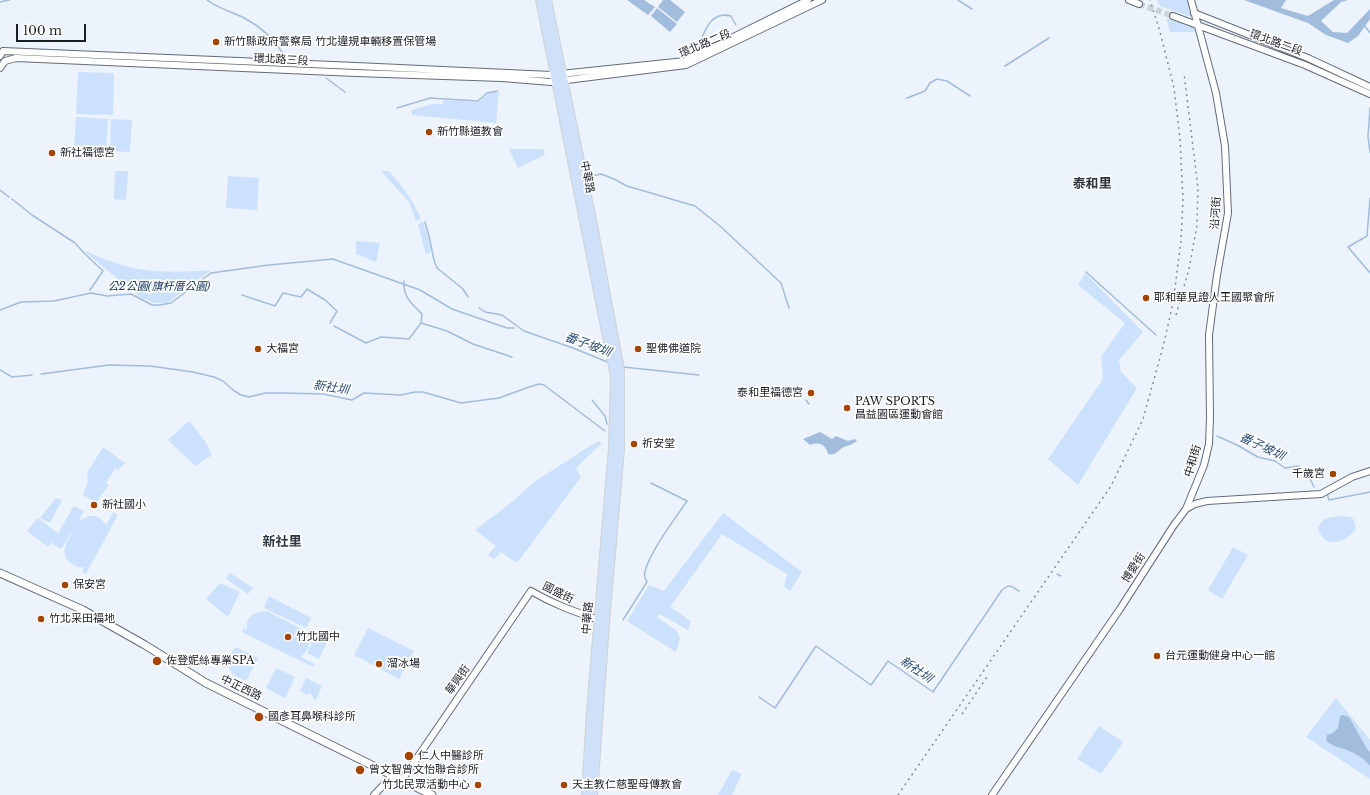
<!DOCTYPE html>
<meta charset="utf-8">
<style>
body{margin:0}
#map{position:relative;width:1370px;height:795px;overflow:hidden;background:#ecf3fc;font-family:"Libre Baskerville",serif}
canvas{display:block}
.scale{position:absolute;left:16px;top:24px;width:70px;height:18px;box-sizing:border-box;border:2px solid #1a1e23;border-top:0;padding-left:5px;font-size:12px;line-height:14px;white-space:nowrap;color:#1a1e23;-webkit-text-stroke:3px #fff;paint-order:stroke}
</style>
<div id="map">
<canvas width="1370" height="795"></canvas>
<div class="scale">100 m</div>
</div>
<script>
const g = document.querySelector('canvas').getContext('2d');
g.lineJoin = 'round';
function fillPath(path, color) { g.fillStyle = color; g.fill(path, 'evenodd'); }
function trace(path, color, width, dash) { g.strokeStyle = color; g.lineWidth = width; g.lineCap = dash ? 'butt' : 'round'; g.setLineDash(dash || []); g.stroke(path); }
function label(font, color, halo, rows, align = 'center') {
  g.font = font + ' "Libre Baskerville","Noto Sans TC",serif'; g.lineWidth = 3.5; g.setLineDash([]); g.textBaseline = 'middle'; g.strokeStyle = halo; g.fillStyle = color; for (const [text, x, y, turn = 0] of rows) {
    g.save(); g.translate(x, y); g.rotate((+turn || 0) * Math.PI / 180); g.textAlign = isNaN(turn) ? turn : align; if (halo) g.strokeText(text, 0, 0); g.fillText(text, 0, 0); g.restore();
  }
}
const green = new Path2D(`
 M 1157,0 L 1188,0 L 1194,18 L 1160,6 Z
 M 1166,18 L 1196,27 L 1198,32 L 1170,32 Z
 M 78,72 L 114,73 L 113,115 L 76,114 Z
 M 499,91 L 496,123 L 412,115 L 412,110 L 432,104 L 443,104 L 444,100 L 479,102 L 487,94 Z
 M 76,117 L 108,119 L 106,150 L 74,148 Z
 M 111,119 L 132,120 L 130,152 L 110,151 Z
 M 509,149 L 543,149 L 545,155 L 518,168 Z
 M 115,171 L 128,171 L 126,200 L 114,199 Z
 M 381,171 L 389,171 C 401,185 414,201 421,219 L 416,221 L 409,202 Z
 M 228,176 L 259,178 L 257,210 L 226,208 Z
 M 423,221 L 428,237 L 431,252 L 426,254 L 418,225 Z
 M 356,241 L 380,243 L 376,262 L 356,254 Z
 M 83,250 C 101,258 120,266 139,269 C 162,273 187,272 211,270 L 167,303 L 155,303 L 141,298 Z
 M 1085,273 L 1143,332 L 1119,360 L 1121,372 L 1137,388 L 1078,485 L 1048,459 L 1103,379 L 1101,357 L 1125,323 L 1078,285 Z
 M 189,421 L 205,441 L 212,455 L 195,466 L 168,440 Z
 M 598,441 L 602,443 L 576,468 L 581,477 L 517,563 L 501,552 L 494,559 L 488,555 L 496,546 L 475,530 L 512,502 L 534,482 Z
 M 103,447 L 125,463 L 118,470 L 115,469 L 106,483 L 109,485 L 96,502 L 83,495 L 88,482 L 87,473 Z
 M 56,498 L 62,500 L 50,523 L 40,518 Z
 M 74,506 L 84,511 L 79,521 C 90,514 98,513 106,525 L 113,512 L 118,515 L 86,574 L 82,572 L 84,567 C 79,568 77,567 72,564 C 57,553 68,542 74,529 L 61,549 L 52,544 L 53,540 L 48,547 L 27,531 L 38,518 L 58,533 Z
 M 723,513 L 802,572 L 790,591 L 784,587 L 787,574 L 722,534 L 670,607 L 691,621 L 688,630 L 660,614 L 657,617 L 676,630 L 680,639 L 676,652 L 627,621 L 649,585 L 664,591 Z
 M 1341,516 L 1351,517 L 1354,520 L 1356,530 C 1351,533 1348,538 1343,540 C 1330,545 1322,541 1318,528 C 1324,516 1328,518 1341,516 Z
 M 1233,547 L 1248,555 L 1222,599 L 1208,590 Z
 M 230,573 L 253,588 L 248,594 L 226,579 Z
 M 220,583 L 240,592 L 228,617 L 206,599 Z
 M 269,596 L 311,618 L 306,628 L 264,608 Z
 M 267,611 L 307,632 C 312,642 309,650 301,657 L 315,664 L 313,667 L 242,632 L 244,628 L 247,630 C 245,616 255,612 267,611 Z
 M 368,628 L 414,651 L 399,679 L 354,655 Z
 M 311,632 L 328,640 L 319,659 L 307,653 C 312,645 312,641 311,632 Z
 M 235,647 L 258,658 L 246,681 L 232,674 L 227,662 Z
 M 276,668 L 295,677 L 285,698 L 266,688 Z
 M 306,678 L 322,686 L 316,700 L 313,698 L 313,696 L 310,693 L 307,695 L 300,691 Z
 M 1336,698 L 1370,740 L 1370,779 L 1306,737 Z
 M 1099,726 L 1123,742 L 1101,774 L 1077,759 Z
 M 732,770 L 742,774 L 732,795 L 718,795 Z`);
const water = new Path2D(`
 M 627,0 L 644,0 L 655,7 L 648,15 Z
 M 663,0 L 670,0 L 685,12 L 677,22 L 658,7 Z
 M 1244,0 L 1286,0 L 1281,8 L 1308,16 L 1334,0 L 1348,0 L 1341,2 L 1321,21 L 1333,32 L 1347,33 L 1370,9 L 1370,19 L 1358,36 L 1348,43 L 1326,35 L 1308,23 Z
 M 657,8 L 677,24 L 670,32 L 651,16 Z
 M 820,432 L 832,439 L 836,436 L 848,441 L 855,439 L 857,441 C 852,445 848,445 842,448 C 837,451 836,456 828,454 C 826,445 819,441 810,445 L 803,439 Z
 M 1343,715 L 1349,717 L 1367,749 L 1370,752 L 1370,766 C 1365,759 1357,754 1349,751 C 1341,747 1331,747 1326,740 L 1327,735 L 1333,733 L 1338,728 L 1340,716 Z`);
const stream = new Path2D(`
 M 207,0 C 220,10 232,11 246,19 C 261,27 273,38 282,52
 M 958,0 L 972,9
 M 0,2 L 9,0
 M 1365,26 L 1370,33
 M 700,42 C 706,28 712,11 731,16 L 736,25
 M 1005,66 L 1049,38
 M 326,78 L 345,92
 M 907,98 L 925,91 L 930,83 L 937,79 L 947,81 L 970,96
 M 397,108 L 430,98 L 478,101 L 487,93 L 497,91
 M 1370,108 L 1368,136 L 1370,153
 M 587,177 L 601,174 L 614,179 L 627,186 L 695,206 L 720,226 L 781,283 L 789,308
 M 0,190 L 9,197
 M 1370,198 L 1367,236 L 1348,247 L 1370,273
 M 12,199 L 32,215 L 75,243 L 84,253 L 103,271 L 90,290
 M 425,222 L 429,236 L 434,260 L 437,268 L 463,289 L 468,297
 M 1086,272 L 1156,335
 M 404,281 C 403,297 411,303 422,314 L 421,323 L 447,331 L 473,344 L 512,357
 M 242,295 L 275,306 L 283,293 L 301,297 L 307,289 L 325,300 L 337,311 L 330,323
 M 479,308 L 485,312 L 502,315 L 524,331 L 573,348 L 610,363
 M 0,310 L 21,302 L 54,301 L 91,293 L 107,296 L 131,294 L 152,305 L 160,305 L 171,303 L 211,273 L 269,265 L 333,259 L 420,290 L 452,309 L 507,328 L 514,328
 M 334,326 L 366,343 L 381,337 L 409,339 L 421,323
 M 623,367 L 699,375
 M 0,370 L 12,377 L 32,375
 M 41,374 L 109,365 L 150,366 L 193,372 L 214,377 L 223,381 L 233,390 L 241,395 L 249,397 L 265,393 L 282,393 L 323,394 L 352,400 L 364,393 L 401,395 L 415,392 L 423,392 L 461,403 L 499,398 L 529,387 L 539,384 L 544,385 L 605,431
 M 592,400 L 605,416 L 607,424
 M 806,400 L 809,404
 M 1217,436 L 1237,445 L 1258,457 L 1275,461 L 1285,468 L 1299,466 L 1309,477 L 1314,487
 M 1327,493 L 1329,500 L 1370,492
 M 1057,574 L 1061,576
 M 623,620 L 647,582 C 645,579 644,575 645,571 C 651,550 674,520 687,501 L 651,483
 M 759,697 L 775,708 L 816,646 L 871,685 L 888,661 L 933,692 L 1002,590 C 1011,583 1010,586 1019,591`);
const tertiaryTunnel = new Path2D(`
 M 1139,4 L 1173,16`);
const tertiary = new Path2D(`
 M 1129,0 L 1139,4
 M 1194,13 L 1308,58 L 1370,87
 M 1173,16 L 1305,65 L 1370,94
 M 0,56 L 3,51 L 356,66 L 551,75 L 685,61 L 808,0
 M 0,68 L 5,61 L 16,58 L 356,73 L 502,78 L 551,82 L 686,65 L 822,0
 M 1186,509 L 1204,465 L 1209,444 L 1210,418 L 1209,335 L 1217,275 L 1228,213 L 1225,146 L 1216,93 L 1191,0
 M 402,780 L 531,591 C 555,605 573,611 599,620
 M 374,795 L 392,776
 M 992,795 L 1120,609 L 1174,525 L 1186,509 L 1195,504 L 1207,501 L 1321,494 L 1352,477 L 1370,471`);
const secondary = new Path2D(`
 M 0,573 L 83,610 L 145,645 L 206,683 L 432,795`);
const primary = new Path2D(`
 M 540,0 L 615,377 L 613,448 L 591,711 L 586,795
 M 547,0 L 592,220 L 620,370 L 620,449 L 605,623 L 593,795`);
const rail = new Path2D(`
 M 1176,315 L 1189,269 L 1197,225 L 1198,188 L 1184,73
 M 962,714 L 989,674
 M 898,795 L 1111,486 L 1143,419 L 1163,347 L 1173,303 L 1181,241 L 1183,199 L 1180,139 L 1174,88 L 1160,32 L 1150,0`);
const markers = [
 [216,42,4,"#a54301"],
 [429,132,4,"#a54301"],
 [52,153,4,"#a54301"],
 [1146,298,4,"#a54301"],
 [258,349,4,"#a54301"],
 [638,349,4,"#a54301"],
 [811,393,4,"#a54301"],
 [847,408,4,"#a54301"],
 [634,444,4,"#a54301"],
 [1333,474,4,"#a54301"],
 [94,505,4,"#a54301"],
 [65,585,4,"#a54301"],
 [41,619,4,"#a54301"],
 [288,637,4,"#a54301"],
 [1157,656,4,"#a54301"],
 [157,661,5,"#a54301"],
 [379,664,4,"#a54301"],
 [259,717,5,"#a54301"],
 [409,756,5,"#a54301"],
 [360,770,5,"#a54301"],
 [478,785,4,"#a54301"],
 [564,785,4,"#a54301"]
];
const poiNames = [
 ["新竹縣政府警察局 竹北違規車輛移置保管場",224,42],
 ["新竹縣道教會",437,132],
 ["新社福德宮",60,153],
 ["耶和華見證人王國聚會所",1154,298],
 ["大福宮",266,349],
 ["聖佛佛道院",646,349],
 ["泰和里福德宮",803,393,"right"],
 ["PAW SPORTS",855,402],
 ["昌益園區運動會館",855,415],
 ["祈安堂",642,444],
 ["千歲宮",1325,474,"right"],
 ["新社國小",102,505],
 ["保安宮",73,585],
 ["竹北采田福地",49,619],
 ["竹北國中",296,637],
 ["台元運動健身中心一館",1165,656],
 ["佐登妮絲專業SPA",166,661],
 ["溜冰場",387,664],
 ["國彥耳鼻喉科診所",268,717],
 ["仁人中醫診所",418,756],
 ["曾文智曾文怡聯合診所",369,770],
 ["竹北民眾活動中心",470,785,"right"],
 ["天主教仁慈聖母傳教會",572,785]
];
const streetNames = [
 ["環北路二段",1276,43,20],
 ["環北路二段",705,44,-23],
 ["環北路三段",281,60,3],
 ["中華路",587,177,79],
 ["沿河街",1216,213,-86],
 ["中和街",1193,461,-73],
 ["博愛街",1134,568,-57],
 ["國盛街",558,593,26],
 ["中華路",588,618,-85],
 ["華興街",458,680,-55],
 ["中正西路",241,688,26]
];
const parkNames = [
 ["公2公園(旗杆厝公園)",159,287]
];
const waterNames = [
 ["番子坡圳",588,345,20],
 ["新社圳",331,388,8],
 ["番子坡圳",1262,447,25],
 ["新社圳",916,670,34]
];
const quarterNames = [
 ["泰和里",1092,184],
 ["新社里",282,542]
];
fillPath(green, '#cce1fb');
fillPath(water, '#a2bcdd');
trace(stream, '#a2bcdd', 1.5);
trace(tertiaryTunnel, '#ccd3db', 6, [6, 3]);
trace(tertiary, '#626c79', 8);
trace(secondary, '#626c79', 9);
trace(primary, '#d1d2d3', 10);
trace(tertiary, '#fff', 6);
trace(secondary, '#fff', 7);
trace(primary, '#cfe1f9', 8);
trace(rail, '#868b92', 1.5, [2, 4]);
for (const [x, y, r, color] of markers) { const dot = new Path2D(); dot.arc(x, y, r, 0, 2 * Math.PI); g.fillStyle = color; g.fill(dot); trace(dot, '#fff', 1.5); }
label('11px', '#1a1e23', '#fff', poiNames, 'left');
label('11px', '#1a1e23', '#fff', streetNames);
label('italic 11px', '#0d2f59', '#fff', parkNames);
label('italic 12px', '#254874', '#fff', waterNames);
label('bold 13px', '#2d3641', '#fff', quarterNames);
</script>
